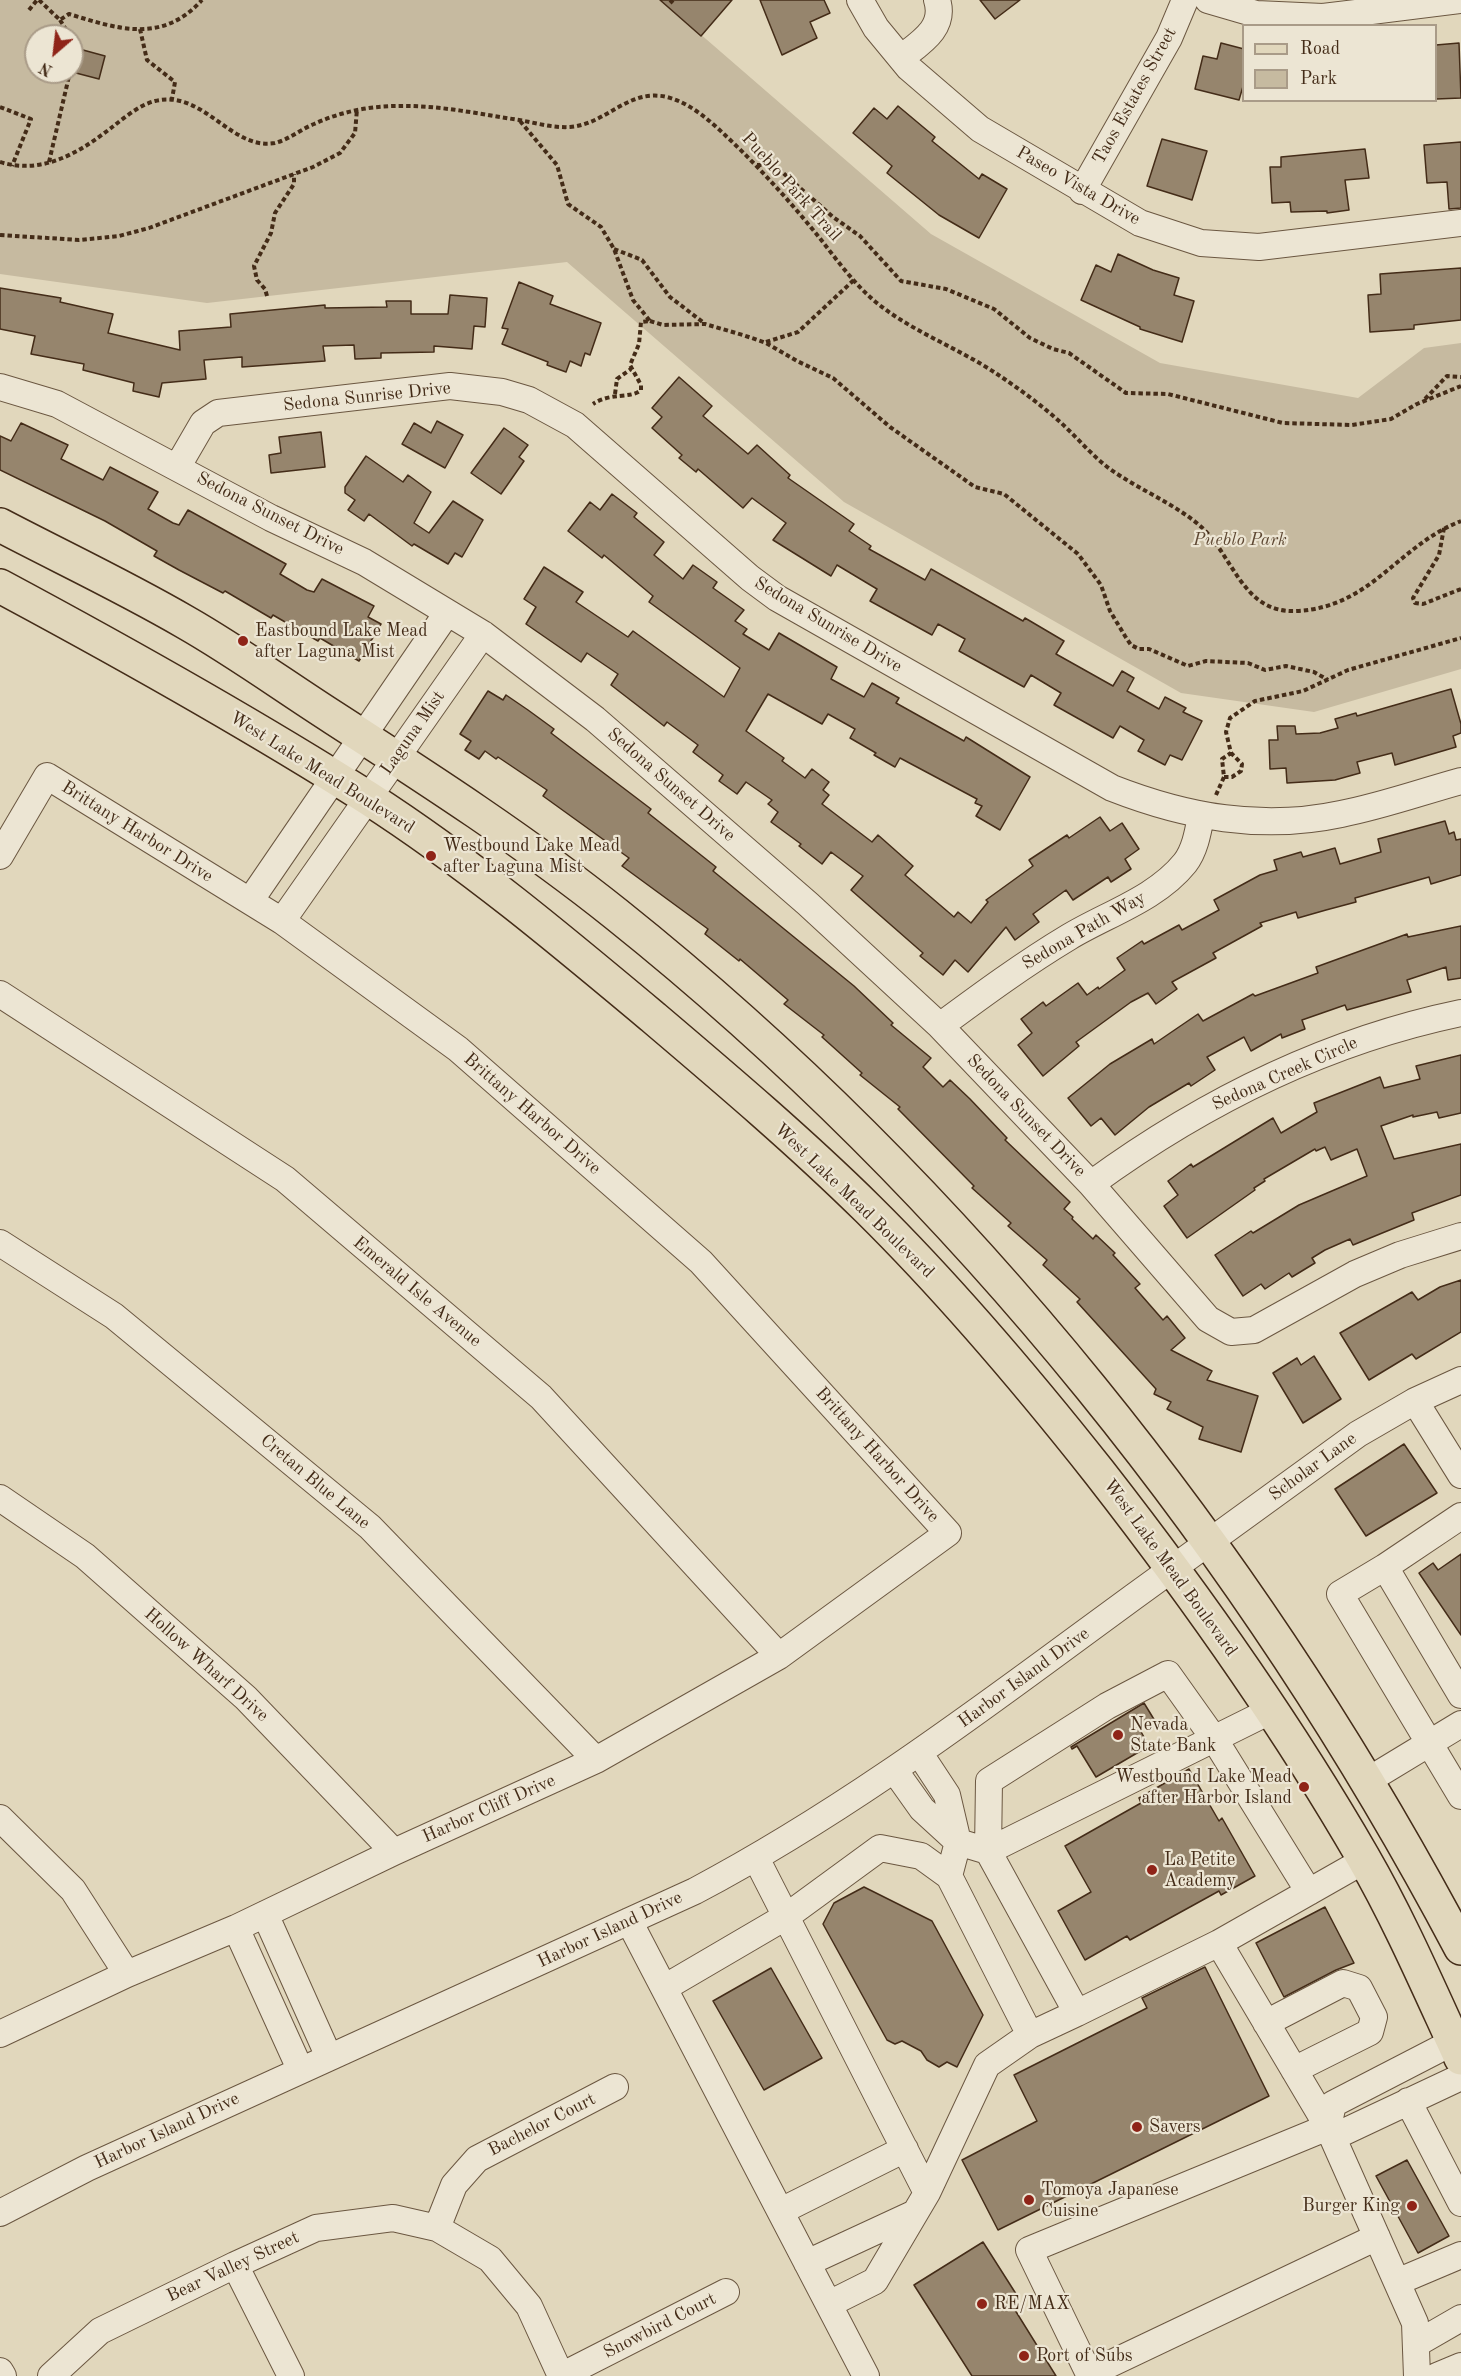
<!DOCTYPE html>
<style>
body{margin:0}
#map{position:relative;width:1461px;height:2376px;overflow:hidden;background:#e1d7bc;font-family:"Old Standard TT",serif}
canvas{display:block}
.legend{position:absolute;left:1242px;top:24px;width:195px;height:78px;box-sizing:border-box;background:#ece5d3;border:2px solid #a99b88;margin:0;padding:8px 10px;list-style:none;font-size:18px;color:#442c18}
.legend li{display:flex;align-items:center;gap:12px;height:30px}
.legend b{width:30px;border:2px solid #a99b88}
.north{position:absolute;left:24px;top:24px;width:60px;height:60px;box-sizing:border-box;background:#ece5d3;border:2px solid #a99b88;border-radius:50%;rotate:208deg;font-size:16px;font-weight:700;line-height:24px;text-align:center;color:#442c18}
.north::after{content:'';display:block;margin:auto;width:21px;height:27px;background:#8f2418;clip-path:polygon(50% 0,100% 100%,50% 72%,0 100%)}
</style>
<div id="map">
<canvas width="1461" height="2376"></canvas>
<ul class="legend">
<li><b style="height:8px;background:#e1d7bc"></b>Road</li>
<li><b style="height:16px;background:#c6baa0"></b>Park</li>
</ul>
<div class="north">N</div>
</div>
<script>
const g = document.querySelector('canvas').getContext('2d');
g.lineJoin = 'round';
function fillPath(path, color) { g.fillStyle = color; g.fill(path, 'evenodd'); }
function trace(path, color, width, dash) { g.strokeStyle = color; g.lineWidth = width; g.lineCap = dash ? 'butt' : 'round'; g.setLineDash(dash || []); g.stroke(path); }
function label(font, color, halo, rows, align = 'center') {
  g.font = font + ' "Old Standard TT",serif'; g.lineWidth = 4.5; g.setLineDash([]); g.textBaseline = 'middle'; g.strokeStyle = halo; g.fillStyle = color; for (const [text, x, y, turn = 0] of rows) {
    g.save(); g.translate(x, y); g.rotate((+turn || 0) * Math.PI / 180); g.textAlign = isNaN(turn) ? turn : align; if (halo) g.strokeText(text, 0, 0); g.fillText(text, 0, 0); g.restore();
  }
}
const green = new Path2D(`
 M 0,0 L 661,0 L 931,234 L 1160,363 L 1358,398 L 1424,348 L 1461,343 L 1461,669 L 1314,712 L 1181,693 L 844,502 L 567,262 L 207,303 L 0,274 ZM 36,36 L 72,36 L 72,72 L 36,72 Z`);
const building = new Path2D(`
 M 660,0 L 732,0 L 701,36 Z
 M 760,0 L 824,0 L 830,13 L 810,22 L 817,38 L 782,55 Z
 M 980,0 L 1020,0 L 995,19 Z
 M 1221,43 L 1244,49 L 1244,83 L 1239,100 L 1195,89 L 1203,56 L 1217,59 Z
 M 1459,43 L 1461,98 L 1436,99 L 1436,45 Z
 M 83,50 L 105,56 L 99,79 L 76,73 Z
 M 898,106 L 935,137 L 932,141 L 979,179 L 982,174 L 1007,189 L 979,238 L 939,215 L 887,173 L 892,166 L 853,133 L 874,108 L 887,119 Z
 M 1162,139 L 1207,151 L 1192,200 L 1147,186 Z
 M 1461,142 L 1461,208 L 1449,209 L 1447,182 L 1427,183 L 1424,145 Z
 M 1365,149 L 1369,178 L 1345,180 L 1349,210 L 1327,213 L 1327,211 L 1291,212 L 1290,202 L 1272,203 L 1270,167 L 1281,167 L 1281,157 Z
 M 1118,254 L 1153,270 L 1179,278 L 1174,295 L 1194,301 L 1182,342 L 1140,329 L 1140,327 L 1081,300 L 1096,265 L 1111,272 Z
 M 1461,268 L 1461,320 L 1414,325 L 1414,329 L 1370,332 L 1368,295 L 1381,294 L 1380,274 Z
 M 519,282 L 553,296 L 550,304 L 601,323 L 590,355 L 585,353 L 581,366 L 570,361 L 566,372 L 547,365 L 548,362 L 502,344 L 508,329 L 502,328 Z
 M 0,288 L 61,298 L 60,302 L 113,314 L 108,333 L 180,350 L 179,331 L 231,327 L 230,314 L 325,305 L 325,308 L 387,307 L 386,301 L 411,301 L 411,314 L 448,314 L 450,295 L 487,298 L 485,327 L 474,326 L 472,349 L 434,346 L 434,352 L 381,353 L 381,358 L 355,359 L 354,345 L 323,346 L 325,361 L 242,367 L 242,357 L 204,360 L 206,379 L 162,383 L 159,397 L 133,391 L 134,383 L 83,370 L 84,364 L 31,354 L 35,336 L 0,329 Z
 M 679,377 L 712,406 L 703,416 L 748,454 L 757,445 L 790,475 L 788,478 L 854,524 L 849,531 L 871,546 L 869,549 L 925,580 L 931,569 L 1023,621 L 1025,618 L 1064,641 L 1056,654 L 1113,686 L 1122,671 L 1134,678 L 1127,691 L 1159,709 L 1165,697 L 1186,708 L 1183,712 L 1202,721 L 1182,760 L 1170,755 L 1165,765 L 1138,751 L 1144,740 L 1120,726 L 1113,738 L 1054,705 L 1061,693 L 1031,675 L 1024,687 L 959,651 L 965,639 L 938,624 L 932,635 L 870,601 L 877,589 L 837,565 L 831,576 L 773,540 L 786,523 L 752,498 L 743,508 L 698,469 L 696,472 L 679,458 L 682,455 L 652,428 L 662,417 L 652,408 Z
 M 437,421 L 463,435 L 445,468 L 402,444 L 414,423 L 431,433 Z
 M 21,423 L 68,445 L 61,459 L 103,480 L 110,467 L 158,492 L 148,509 L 173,523 L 179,525 L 188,510 L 286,564 L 280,574 L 307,590 L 314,592 L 322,579 L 374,606 L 368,617 L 381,624 L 359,661 L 320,638 L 318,641 L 273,615 L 271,618 L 225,591 L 223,593 L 179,570 L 154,556 L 157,551 L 105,521 L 0,470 L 0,436 L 11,441 Z
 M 504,428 L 528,445 L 519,457 L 524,461 L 501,494 L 471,473 Z
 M 321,432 L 325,467 L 271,473 L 269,455 L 281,453 L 279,437 Z
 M 366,456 L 403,482 L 408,475 L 431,492 L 414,523 L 429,533 L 453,501 L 483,520 L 462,557 L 455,553 L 448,564 L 414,544 L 412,546 L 369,514 L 364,521 L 348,510 L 355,500 L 345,493 L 345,487 Z
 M 612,494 L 637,513 L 634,517 L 664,542 L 654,555 L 683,579 L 693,565 L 717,582 L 713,588 L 744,610 L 735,621 L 747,629 L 743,634 L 769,650 L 779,633 L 837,667 L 831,679 L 864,697 L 872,683 L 899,698 L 896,703 L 964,741 L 966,737 L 1030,777 L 1000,830 L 976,816 L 982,806 L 975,803 L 977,799 L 900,758 L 895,767 L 874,755 L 876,753 L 850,738 L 855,729 L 828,714 L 822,724 L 768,694 L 746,731 L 784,758 L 782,761 L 805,778 L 812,769 L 829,782 L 823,790 L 829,795 L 822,804 L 872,842 L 878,835 L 913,866 L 905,875 L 954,917 L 958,912 L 971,923 L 988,902 L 986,900 L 1033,866 L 1029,860 L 1067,835 L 1069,838 L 1100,817 L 1110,831 L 1122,823 L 1139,849 L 1125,859 L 1131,869 L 1111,882 L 1108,877 L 1073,900 L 1066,890 L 1033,914 L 1039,922 L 1015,940 L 1006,927 L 968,972 L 955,960 L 943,975 L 920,956 L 923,953 L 851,890 L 863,876 L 831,852 L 822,864 L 799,846 L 801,844 L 771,822 L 778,812 L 768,804 L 772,800 L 746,782 L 737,794 L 719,781 L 723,775 L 693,752 L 698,745 L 667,722 L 664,726 L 611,685 L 618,674 L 587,653 L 581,662 L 526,624 L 536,607 L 524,599 L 544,567 L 583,592 L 576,602 L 628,637 L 633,631 L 724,697 L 740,668 L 649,602 L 653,596 L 604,555 L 602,558 L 568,531 L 590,502 L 600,510 Z
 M 1451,689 L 1461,724 L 1461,733 L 1453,736 L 1456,747 L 1395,765 L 1392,753 L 1357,762 L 1360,773 L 1335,780 L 1287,783 L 1286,768 L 1270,769 L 1269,740 L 1278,740 L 1277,726 L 1295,726 L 1296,734 L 1320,733 L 1338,728 L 1335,719 L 1356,713 L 1357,716 Z
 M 488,691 L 503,700 L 506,695 L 528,710 L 554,729 L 551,733 L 651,809 L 648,813 L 716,867 L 713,871 L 854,986 L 893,1023 L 891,1025 L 931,1058 L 923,1067 L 943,1087 L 950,1080 L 970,1099 L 1007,1138 L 1005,1140 L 1070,1202 L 1064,1209 L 1073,1217 L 1072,1219 L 1093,1239 L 1096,1235 L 1115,1253 L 1113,1255 L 1140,1284 L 1135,1288 L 1163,1320 L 1167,1316 L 1185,1338 L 1171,1350 L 1212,1371 L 1207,1380 L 1258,1396 L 1241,1452 L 1199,1439 L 1203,1427 L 1167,1409 L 1171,1402 L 1154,1394 L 1156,1389 L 1077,1302 L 1080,1299 L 1043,1265 L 1047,1260 L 1008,1226 L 1011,1223 L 972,1188 L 974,1186 L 898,1109 L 900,1107 L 860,1075 L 862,1073 L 822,1037 L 824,1035 L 784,1004 L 788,1000 L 740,959 L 739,961 L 705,934 L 708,929 L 622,866 L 629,858 L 543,796 L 547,790 L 498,757 L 496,759 L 485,751 L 479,759 L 465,750 L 471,741 L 460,734 Z
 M 1445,821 L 1449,834 L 1454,832 L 1456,840 L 1461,839 L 1461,875 L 1431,884 L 1429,877 L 1355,898 L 1356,902 L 1326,910 L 1298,918 L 1296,912 L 1260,923 L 1262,926 L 1213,953 L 1216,958 L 1172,982 L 1177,989 L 1156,1004 L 1148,993 L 1131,1002 L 1076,1042 L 1079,1046 L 1043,1076 L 1018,1045 L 1032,1033 L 1021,1019 L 1043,1002 L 1046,1006 L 1078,983 L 1087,995 L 1098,987 L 1099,989 L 1125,970 L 1117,958 L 1142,941 L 1144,944 L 1179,925 L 1182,930 L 1219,910 L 1214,900 L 1260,875 L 1277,870 L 1274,860 L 1301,852 L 1303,857 L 1335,848 L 1340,864 L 1381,852 L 1378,839 Z
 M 1461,926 L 1461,978 L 1448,980 L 1446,967 L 1407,980 L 1411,992 L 1347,1010 L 1345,1005 L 1302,1020 L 1305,1029 L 1282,1038 L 1281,1034 L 1251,1051 L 1244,1037 L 1207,1057 L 1215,1070 L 1191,1086 L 1189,1083 L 1149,1107 L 1115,1135 L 1101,1118 L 1091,1126 L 1068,1098 L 1110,1064 L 1152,1039 L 1154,1044 L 1198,1014 L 1203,1021 L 1253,994 L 1255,996 L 1318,973 L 1316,967 L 1407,934 L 1408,937 Z
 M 1461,1055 L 1461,1113 L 1439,1118 L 1437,1112 L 1413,1117 L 1413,1115 L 1381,1126 L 1394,1159 L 1461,1144 L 1461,1195 L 1412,1213 L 1414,1220 L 1353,1245 L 1350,1239 L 1325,1250 L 1312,1258 L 1315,1263 L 1292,1277 L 1289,1273 L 1265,1289 L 1261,1284 L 1243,1296 L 1215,1255 L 1251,1231 L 1253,1233 L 1299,1205 L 1367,1176 L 1357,1149 L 1331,1160 L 1325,1147 L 1316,1151 L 1315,1149 L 1264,1179 L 1265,1181 L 1254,1188 L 1255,1190 L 1187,1238 L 1164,1206 L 1178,1195 L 1168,1181 L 1191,1164 L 1193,1167 L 1273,1118 L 1281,1133 L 1317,1112 L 1314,1103 L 1380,1077 L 1384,1088 L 1420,1079 L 1416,1066 Z
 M 1461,1280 L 1461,1332 L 1416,1359 L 1412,1354 L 1369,1380 L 1340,1333 L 1412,1292 L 1418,1300 L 1440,1287 Z
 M 1314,1356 L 1341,1399 L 1303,1423 L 1273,1373 L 1297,1358 L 1301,1365 Z
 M 1404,1444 L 1437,1493 L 1366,1536 L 1335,1489 Z
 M 1461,1554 L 1461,1635 L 1419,1573 L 1433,1563 L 1438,1570 Z
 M 1144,1703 L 1155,1721 L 1140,1730 L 1149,1746 L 1096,1777 L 1077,1746 L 1072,1749 L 1071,1747 Z
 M 1189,1769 L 1219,1821 L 1222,1818 L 1255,1876 L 1221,1895 L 1219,1891 L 1130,1940 L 1127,1936 L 1085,1960 L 1058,1911 L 1091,1892 L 1065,1846 L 1141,1803 L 1139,1798 Z
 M 864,1887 L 932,1921 L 983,2015 L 957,2067 L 947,2062 L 939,2067 L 927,2060 L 921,2051 L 902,2041 L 895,2044 L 887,2040 L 823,1924 L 834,1903 Z
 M 1325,1907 L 1354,1963 L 1336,1970 L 1284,1997 L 1256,1943 Z
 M 1205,1967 L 1269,2096 L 998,2230 L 962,2160 L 1037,2121 L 1014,2075 L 1147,2008 L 1142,1998 Z
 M 771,1968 L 822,2058 L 764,2090 L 713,2001 Z
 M 1407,2160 L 1449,2236 L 1418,2253 L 1376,2176 Z
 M 983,2242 L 1018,2297 L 1010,2302 L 1056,2376 L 972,2376 L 914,2285 Z`);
const path = new Path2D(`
 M 39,0 L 60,20 L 69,14 C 118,29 162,44 202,0
 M 670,0 L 673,3
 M 29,10 L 37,0
 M 60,20 L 70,36
 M 140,29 L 147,60 L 175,82 L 172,99
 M 72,40 L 77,54 L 72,60
 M 0,107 L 31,119 L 12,166
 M 520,121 L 557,165 L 568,204 L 601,227 L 614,249 L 633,300 L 650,321 L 641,322 L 639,344 L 630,365 L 641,385 L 641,390 C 631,399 611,392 593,404
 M 0,162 C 42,175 79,153 111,128 C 124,118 139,105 155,101 C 204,89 231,151 275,143 C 288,140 301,129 314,124 C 340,112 369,106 398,106 C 439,105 479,114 519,120 C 536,123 553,128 570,127 C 607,124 628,88 667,97 C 690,103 709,120 725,135 C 757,165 786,197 814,231 C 832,253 849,278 870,297 C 905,329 957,347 997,374 C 1018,388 1040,404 1059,421 C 1076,436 1091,455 1110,469 C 1138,489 1171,502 1198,524 C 1234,554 1241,614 1297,611 C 1372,607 1397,546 1461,521
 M 49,162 L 70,72
 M 757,165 L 774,165 L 833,217 L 860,236 L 901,281 L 946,289 L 994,309 L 1030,338 L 1053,349 L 1069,353 L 1126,393 L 1168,394 L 1283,423 L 1352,425 L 1391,419 L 1417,404 L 1461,386
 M 0,235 L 79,240 L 119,236 L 149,228 L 313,167 L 340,153 L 355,133 L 357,109
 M 614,249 L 642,260 L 670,297 L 704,323
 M 267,296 L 265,289 L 257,280 L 254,266 L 271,233 L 275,213 L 294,184 L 294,174
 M 650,321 L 663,325 L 705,324 L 743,335 L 766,343 L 797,361 L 833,378 L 890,427 L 975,487 L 1004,494 L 1078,554 L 1101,585 L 1110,611 L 1125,636 L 1131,645 L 1139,649 L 1149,649 L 1188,666 L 1206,661 L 1248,663 L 1265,670 L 1286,666 L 1314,672 L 1328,680
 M 766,342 L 798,332 L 855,279
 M 615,394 L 617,379 L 631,369
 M 1425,399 L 1447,376 L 1461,377
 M 1444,528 L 1439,555 L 1413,598 L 1415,603 L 1423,604 L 1461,589
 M 1224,777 L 1232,777 L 1241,771 L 1242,764 L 1231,753
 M 1216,795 L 1224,777 L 1222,759 L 1231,753 L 1226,732 L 1230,718 L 1255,701 L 1303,691 L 1348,670 L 1461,638`);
const minor = new Path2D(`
 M 860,0 L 876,28 L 909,68 L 980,129 L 1140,223 L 1201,243 L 1259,247 L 1461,223
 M 1208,0 L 1256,14 L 1323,17 L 1461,0
 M 901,58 C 920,43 946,28 937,0
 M 1082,191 L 1169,38 L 1185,0
 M 0,387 L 57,404 L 271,518 L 364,562 L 483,634 L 595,719 L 808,904 L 940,1026 L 1091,1184 L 1208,1319 L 1231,1332 L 1254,1330 L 1355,1274 L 1400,1255 L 1461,1236
 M 178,466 L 203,423 L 218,413 L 450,386 L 502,392 L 529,400 L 575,425 L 750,578 L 777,598 L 1112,788 C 1186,817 1262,831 1341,814 C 1382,806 1421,792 1461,781
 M 0,856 L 47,776 L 282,921 L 458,1049 L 701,1262 L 948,1533 L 779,1656 L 596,1760 L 394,1852 L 236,1928 L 127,1974 L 0,2034
 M 250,901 L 447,613
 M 282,921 L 483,634
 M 0,994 L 285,1179 L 541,1397 L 779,1656
 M 940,1026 C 982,995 1024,964 1069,937 C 1107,914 1156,899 1185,863 C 1195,850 1198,832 1201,816
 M 1091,1184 C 1202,1103 1326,1041 1461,1013
 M 0,1243 L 114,1316 L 370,1527 L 596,1760
 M 1415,1401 L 1461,1475
 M 0,1498 L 85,1556 L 246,1698 L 394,1852
 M 1461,1516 L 1385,1567 L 1461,1695
 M 1385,1567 L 1340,1594 L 1461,1796
 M 1272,1710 L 988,1851 L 989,1781 L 1107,1706 L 1168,1674 L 1215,1740 L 1309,1892
 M 895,1771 L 922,1809 L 958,1842 L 988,1851 L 1077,2013 L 1219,1943
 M 1367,1781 L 1461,1724
 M 0,1818 L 73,1890 L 127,1974
 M 756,1858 L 927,2193 L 987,2065 L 1030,2035 L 949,1876 L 958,1842 L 947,1795 L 920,1754
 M 1365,1860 L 1219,1943 L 1328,2127 L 1415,2323 L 1417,2376
 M 265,1914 L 329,2057
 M 629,1921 L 866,2376
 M 236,1928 L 300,2069
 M 664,1988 L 787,1916 L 880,1848 L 921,1856 L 950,1877
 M 1266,2023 L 1343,1983 L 1359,1988 L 1374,2017 L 1370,2032 L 1294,2070
 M 1030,2035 L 1077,2013
 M 1408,2101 L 1461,2203
 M 1328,2127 L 1333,2104 L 1453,2042
 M 781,2211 L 905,2149
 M 0,2213 L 87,2168 L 695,1891 C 829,1820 950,1732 1072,1642 C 1167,1572 1263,1503 1358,1434 L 1415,1401 L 1461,1380
 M 437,2228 L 454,2185 L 477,2159 L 615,2087
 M 807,2263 L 915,2213
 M 235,2265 L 291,2376
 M 1397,2282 L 1461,2255
 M 829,2304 L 875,2281 L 927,2193
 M 1416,2344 L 1461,2318
 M 0,2371 L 3,2376
 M 1089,2374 L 1377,2237
 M 51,2376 L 100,2331 L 235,2265 L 316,2228 L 393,2218 L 437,2228 L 490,2259 L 529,2306 L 561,2376
 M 561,2376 L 726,2292
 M 1090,2376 L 1029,2250 L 1328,2127 L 1344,2132 L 1461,2077
 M 1437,2376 L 1461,2366`);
const major = new Path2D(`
 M 0,525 C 61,557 125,587 185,622 C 236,651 284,686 334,718 C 430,780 526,842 616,914 C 964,1192 1253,1555 1461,1948
 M 0,586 C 125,653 248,722 368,798 C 469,863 562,941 654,1018 C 727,1080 800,1142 868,1209 C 951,1291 1027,1381 1099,1472 C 1195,1595 1285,1722 1363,1857 C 1400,1921 1430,1991 1461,2058`);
const markers = [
 [243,641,6,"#8f2418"],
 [431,856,6,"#8f2418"],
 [1118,1735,6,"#8f2418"],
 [1304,1787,6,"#8f2418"],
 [1152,1870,6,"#8f2418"],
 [1137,2127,6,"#8f2418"],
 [1029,2200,6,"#8f2418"],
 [1412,2206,6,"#8f2418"],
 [982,2304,6,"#8f2418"],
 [1024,2356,6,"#8f2418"]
];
const streetNames = [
 ["Taos Estates Street",1135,96,-61],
 ["Paseo Vista Drive",1078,186,30],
 ["Pueblo Park Trail",791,187,48],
 ["Sedona Sunrise Drive",367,397,-6],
 ["Sedona Sunset Drive",270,514,27],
 ["Sedona Sunrise Drive",828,625,31],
 ["Laguna Mist",413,733,-55],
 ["West Lake Mead Boulevard",322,773,32],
 ["Sedona Sunset Drive",671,785,41],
 ["Brittany Harbor Drive",137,832,32],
 ["Sedona Path Way",1084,931,-30],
 ["Sedona Creek Circle",1285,1074,-24],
 ["Brittany Harbor Drive",532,1114,41],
 ["Sedona Sunset Drive",1026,1116,46],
 ["West Lake Mead Boulevard",854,1201,44],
 ["Emerald Isle Avenue",417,1292,40],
 ["Brittany Harbor Drive",877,1455,48],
 ["Scholar Lane",1313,1467,-36],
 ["Cretan Blue Lane",315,1482,40],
 ["West Lake Mead Boulevard",1170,1568,54],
 ["Hollow Wharf Drive",206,1665,42],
 ["Harbor Island Drive",1024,1678,-36],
 ["Harbor Cliff Drive",489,1809,-24],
 ["Harbor Island Drive",610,1930,-25],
 ["Bachelor Court",542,2125,-27],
 ["Harbor Island Drive",167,2131,-25],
 ["Bear Valley Street",233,2267,-25],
 ["Snowbird Court",660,2326,-27]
];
const parkNames = [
 ["Pueblo Park",1240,540]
];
const poiNames = [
 ["Eastbound Lake Mead",255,631],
 ["after Laguna Mist",255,652],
 ["Westbound Lake Mead",443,846],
 ["after Laguna Mist",443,867],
 ["Nevada",1130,1725],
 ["State Bank",1130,1746],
 ["Westbound Lake Mead",1292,1777,"right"],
 ["after Harbor Island",1292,1798,"right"],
 ["La Petite",1164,1860],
 ["Academy",1164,1881],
 ["Savers",1149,2127],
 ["Tomoya Japanese",1041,2190],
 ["Cuisine",1041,2211],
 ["Burger King",1400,2206,"right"],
 ["RE/MAX",994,2304],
 ["Port of Subs",1036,2356]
];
fillPath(green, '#c6baa0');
fillPath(building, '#96856d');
trace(building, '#442c18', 1.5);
trace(minor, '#6b5741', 28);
trace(major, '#442c18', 36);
trace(path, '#442c18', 4, [4.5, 3]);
trace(minor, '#ece5d3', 26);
trace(major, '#e1d7bc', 33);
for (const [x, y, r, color] of markers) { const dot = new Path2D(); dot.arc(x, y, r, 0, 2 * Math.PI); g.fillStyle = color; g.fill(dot); trace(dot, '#ece5d3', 2); }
label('18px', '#442c18', '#ece5d3', streetNames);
label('italic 18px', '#5e4833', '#ece5d3', parkNames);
label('18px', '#442c18', '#ece5d3', poiNames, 'left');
</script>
